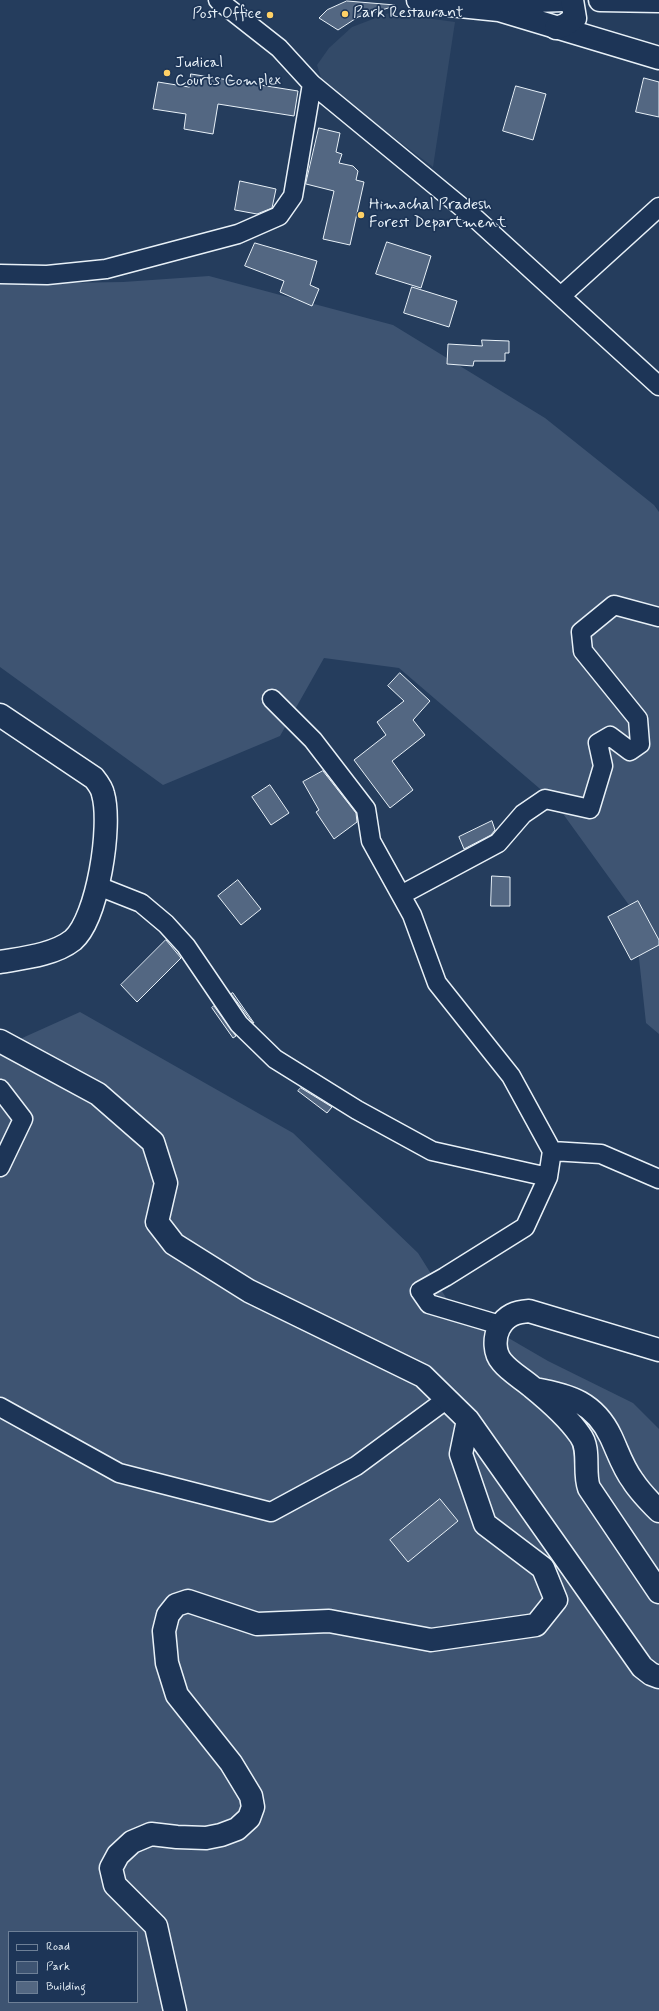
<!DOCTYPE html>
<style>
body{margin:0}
#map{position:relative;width:659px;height:2011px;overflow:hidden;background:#253d5d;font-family:Mynerve,sans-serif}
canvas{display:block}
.legend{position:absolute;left:8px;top:1931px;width:130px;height:72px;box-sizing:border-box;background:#1d3557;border:1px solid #6e8097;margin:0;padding:5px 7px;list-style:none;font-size:12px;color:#e8f1f8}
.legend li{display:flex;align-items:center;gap:8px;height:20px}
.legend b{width:20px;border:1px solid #6e8097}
</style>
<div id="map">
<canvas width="659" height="2011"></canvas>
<ul class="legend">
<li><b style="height:5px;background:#1d3557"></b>Road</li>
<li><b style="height:11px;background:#3e5472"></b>Park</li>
<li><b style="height:11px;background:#536782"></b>Building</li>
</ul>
</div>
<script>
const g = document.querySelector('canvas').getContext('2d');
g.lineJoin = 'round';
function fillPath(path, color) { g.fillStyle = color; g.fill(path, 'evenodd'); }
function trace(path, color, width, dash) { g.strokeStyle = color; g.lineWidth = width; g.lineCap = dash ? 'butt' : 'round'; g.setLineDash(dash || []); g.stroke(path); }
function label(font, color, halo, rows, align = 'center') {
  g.font = font + ' Mynerve,sans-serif'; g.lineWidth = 3.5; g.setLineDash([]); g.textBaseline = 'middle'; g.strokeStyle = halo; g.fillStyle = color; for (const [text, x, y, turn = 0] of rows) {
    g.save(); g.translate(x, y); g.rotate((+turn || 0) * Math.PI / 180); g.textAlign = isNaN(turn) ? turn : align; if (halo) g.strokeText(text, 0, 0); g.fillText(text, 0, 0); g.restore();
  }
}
const built = new Path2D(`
 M 389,13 L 455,22 L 433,167 L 323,84 L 317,65 L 329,48 L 352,27 Z`);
const green = new Path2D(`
 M 209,276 L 393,325 L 545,418 L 654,505 L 659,512 L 659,1034 L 646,1023 L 634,912 L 553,800 L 399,668 L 324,658 L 280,736 L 163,785 L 0,667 L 0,284 L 123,282 Z
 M 80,1012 L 293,1133 L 418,1253 L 450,1304 L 548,1361 L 633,1403 L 659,1429 L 659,2011 L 0,2011 L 0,1048 ZM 9,1932 L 137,1932 L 137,2002 L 9,2002 Z`);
const building = new Path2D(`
 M 347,1 L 395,5 L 395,6 L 358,17 L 338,30 L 319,18 L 327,10 Z
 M 191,74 L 298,91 L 294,116 L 218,104 L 213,134 L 184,129 L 186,114 L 153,109 L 158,82 L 189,87 Z
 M 644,78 L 659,82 L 659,117 L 636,112 Z
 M 516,86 L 546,94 L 533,140 L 503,131 Z
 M 319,128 L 340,133 L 336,152 L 342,154 L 339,163 L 353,166 L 358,171 L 356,180 L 364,182 L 350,245 L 323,239 L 334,191 L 306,184 Z
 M 240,181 L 276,189 L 272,208 L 257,214 L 235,210 Z
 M 387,242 L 431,256 L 421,288 L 376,274 Z
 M 255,243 L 317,261 L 310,285 L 319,289 L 312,306 L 280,292 L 284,281 L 245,266 Z
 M 412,287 L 457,301 L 449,327 L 404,313 Z
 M 482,340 L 509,341 L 509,353 L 505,353 L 505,361 L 474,361 L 473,366 L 447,364 L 448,344 L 482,346 Z
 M 400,673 L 430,701 L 413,720 L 425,735 L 392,761 L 413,790 L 390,808 L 354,760 L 386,735 L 377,722 L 404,701 L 388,686 Z
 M 323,771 L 356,813 L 357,822 L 334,839 L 316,812 L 319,810 L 303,782 Z
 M 270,785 L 289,813 L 271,825 L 252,797 Z
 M 492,821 L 495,830 L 491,835 L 464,849 L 459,837 Z
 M 492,876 L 510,877 L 510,906 L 491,906 Z
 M 238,880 L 261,909 L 241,925 L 218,896 Z
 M 638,901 L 659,940 L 659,945 L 631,960 L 608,917 Z
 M 166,940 L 181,958 L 137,1002 L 121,985 Z
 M 233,993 L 254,1023 L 253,1023 L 231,994 Z
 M 214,1006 L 236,1036 L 233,1038 L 212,1008 Z
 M 301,1088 L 332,1107 L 327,1113 L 298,1091 Z
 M 440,1499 L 458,1521 L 408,1562 L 390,1540 Z`);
const minor = new Path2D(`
 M 218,0 L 279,48 L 312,84 L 476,219 L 659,386
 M 0,274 L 47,275 L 106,269 L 238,234 L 279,216 L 293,196 L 312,84
 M 561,296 L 659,207
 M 272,699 L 313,740 L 366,809 L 371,841 L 412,915 L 437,983 L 511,1076 L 552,1151 L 548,1177 L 525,1227 L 445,1277 L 420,1291 L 429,1304 L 500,1325
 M 98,886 L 141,903 L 166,924 L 186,946 L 239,1024 L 275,1059 L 357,1110 L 432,1151 L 548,1177
 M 401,895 L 498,843 L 523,814 L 545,799 L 590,809 L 603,766 L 598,743 L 610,736 L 630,751 L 640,744 L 638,719 L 583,651 L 581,632 L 614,605 L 659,617
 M 0,1089 L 23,1119 L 0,1167
 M 552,1151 L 601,1154 L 659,1179
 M 0,1407 L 119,1473 L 271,1512 L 356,1466 L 447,1399`);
const tertiary = new Path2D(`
 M 0,715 L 94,778 C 98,783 102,788 103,794 C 112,825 98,918 73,940 C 54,955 23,958 0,962
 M 0,1041 L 98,1094 L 153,1142 L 166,1183 L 157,1222 L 174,1244 L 249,1291 L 423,1376 L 468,1420 L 642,1667 L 651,1674 L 659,1677
 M 659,1350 L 529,1311 C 516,1312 506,1315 499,1328 C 494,1338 494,1353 502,1362 C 510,1372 523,1379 532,1387 C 548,1400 569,1419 580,1435 C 591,1449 583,1472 589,1488 L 659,1592
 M 535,1389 C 570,1395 595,1403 611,1437 C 618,1452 623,1468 633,1481 C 640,1492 650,1502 659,1511
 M 175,2011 L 156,1926 L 115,1885 L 111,1868 L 118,1855 L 132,1842 L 151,1834 L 177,1837 L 206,1838 L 221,1835 L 237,1829 L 249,1818 L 253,1807 L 251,1796 L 231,1763 L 177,1695 L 167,1663 L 164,1631 L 168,1615 L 176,1605 L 188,1601 L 257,1624 L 329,1621 L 431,1640 L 536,1625 L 556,1600 L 543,1568 L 485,1524 L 461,1454 L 468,1420`);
const primary = new Path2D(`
 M 418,0 L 450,5 L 499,10 L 659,58
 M 600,0 L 659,1
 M 499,10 L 534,1 L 564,0`);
const trunk = new Path2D(`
 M 556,28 L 565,25 L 575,18 L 572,0`);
const markers = [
 [345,14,4,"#ffd166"],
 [270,15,4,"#ffd166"],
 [167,73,4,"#ffd166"],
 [361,215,4,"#ffd166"]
];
const poiNames = [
 ["Park Restaurant",353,14],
 ["Post Office",262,15,"right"],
 ["Judical",175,64],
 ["Courts Complex",175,82],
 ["Himachal Pradesh",369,206],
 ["Forest Department",369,224]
];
fillPath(built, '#334a68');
fillPath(green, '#3e5472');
fillPath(building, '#536782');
trace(building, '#e8f1f8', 1);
trace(minor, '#e8f1f8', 21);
trace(tertiary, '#e8f1f8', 25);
trace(primary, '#e8f1f8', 25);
trace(trunk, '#e8f1f8', 25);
trace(minor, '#1d3557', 18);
trace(tertiary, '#1d3557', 22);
trace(primary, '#1d3557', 22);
trace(trunk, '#1d3557', 22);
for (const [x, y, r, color] of markers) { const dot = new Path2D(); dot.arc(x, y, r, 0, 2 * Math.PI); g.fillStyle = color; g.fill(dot); trace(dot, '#1d3557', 1.5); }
label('16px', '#e8f1f8', '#1d3557', poiNames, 'left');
</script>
